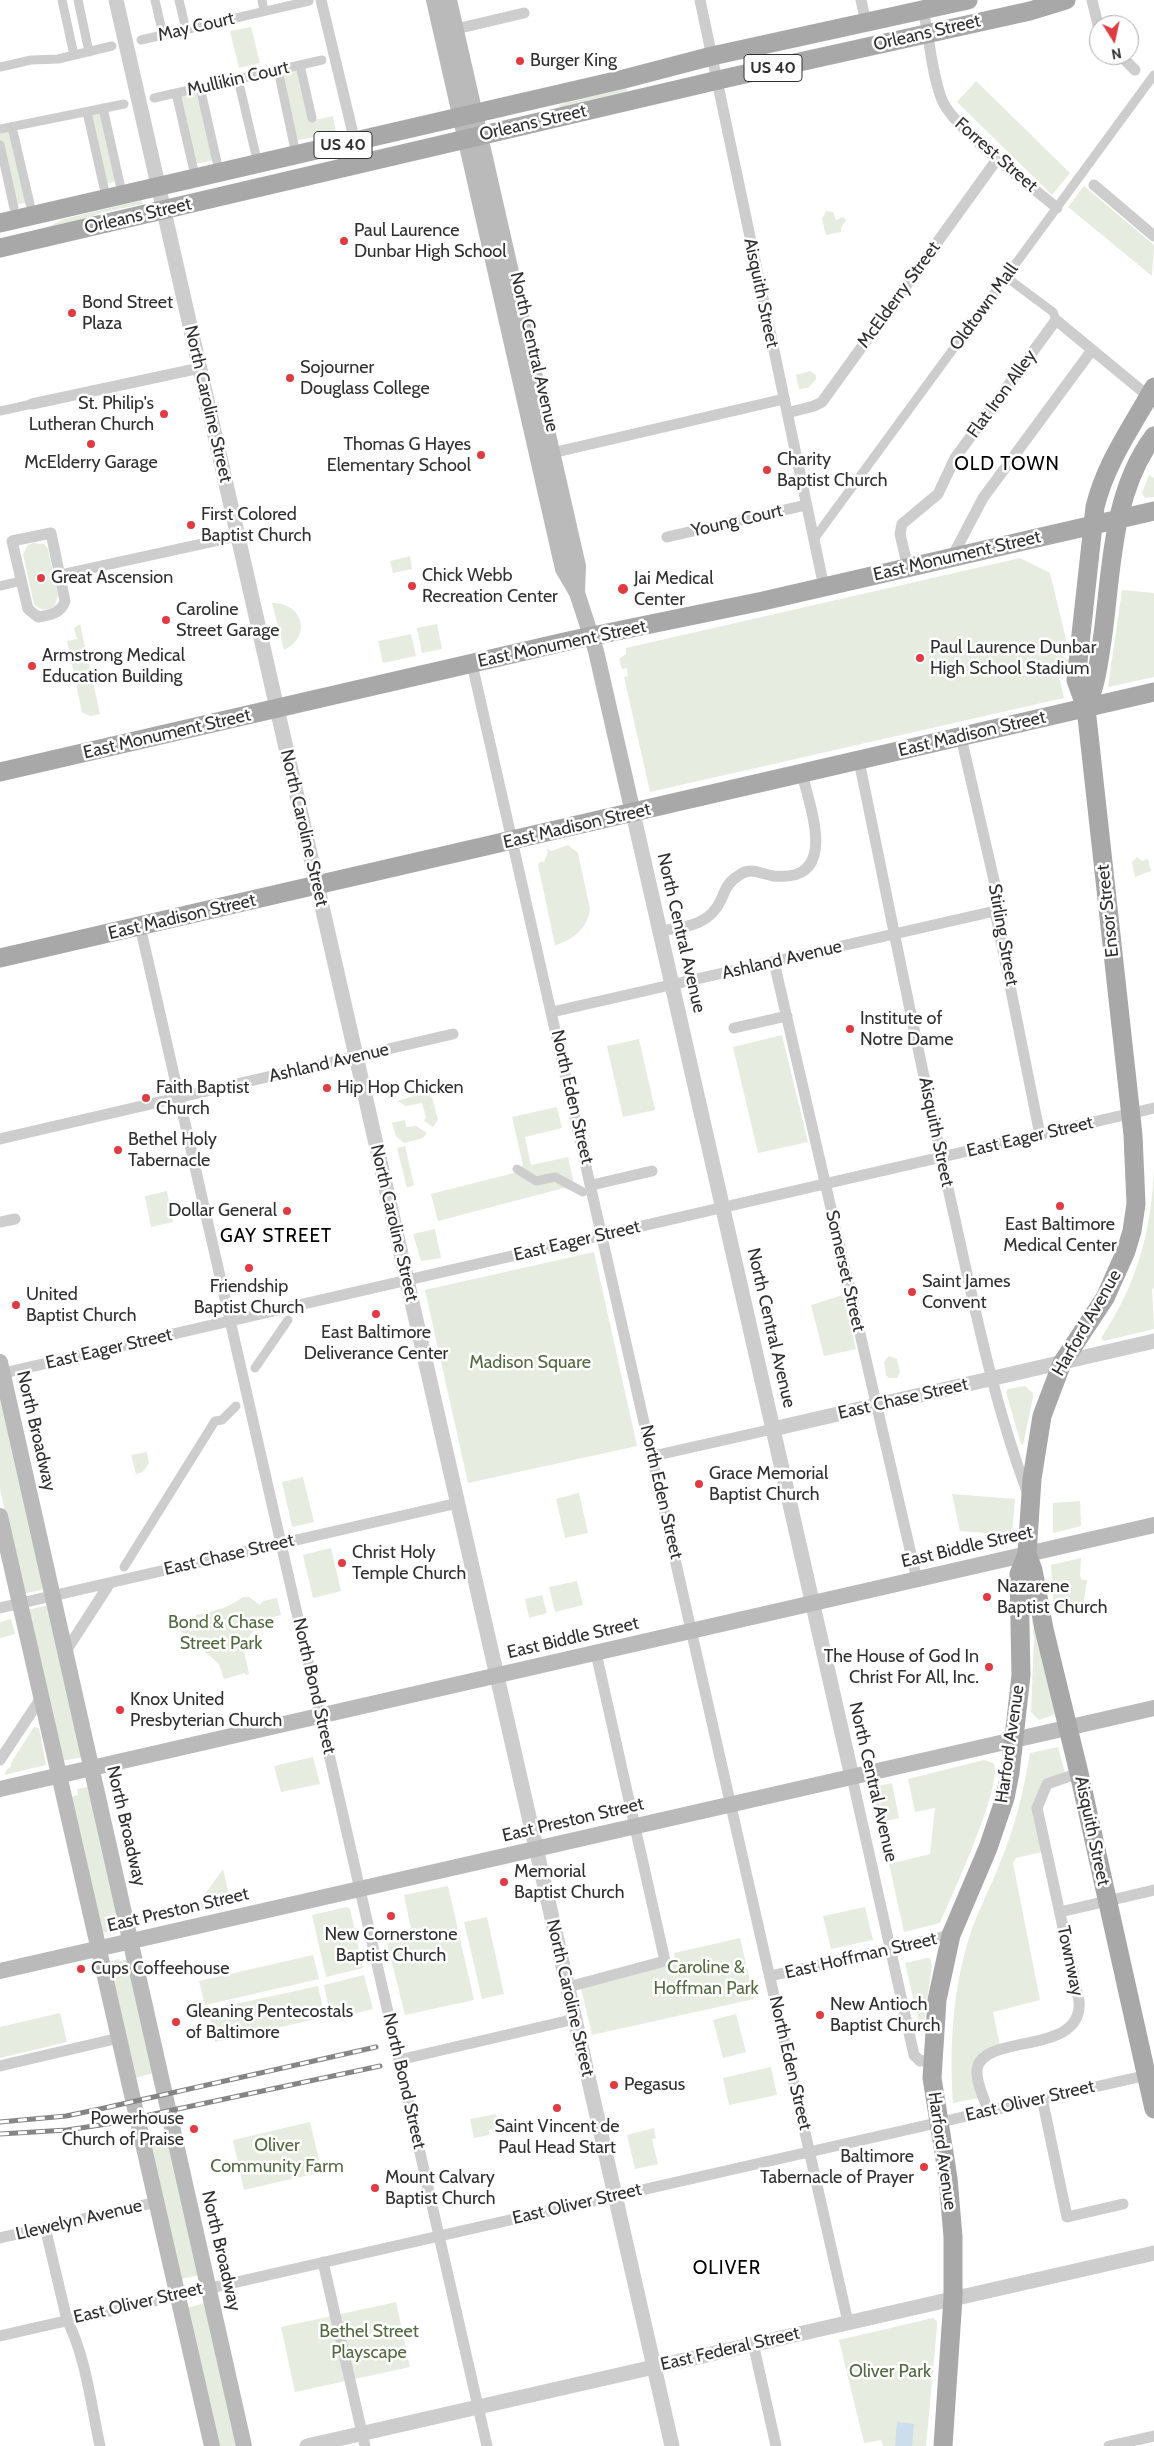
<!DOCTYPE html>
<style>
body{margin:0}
#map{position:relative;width:1154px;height:2446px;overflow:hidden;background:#fff;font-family:Cabin,sans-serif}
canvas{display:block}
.north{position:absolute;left:1089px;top:15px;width:50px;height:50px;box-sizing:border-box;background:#fff;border:1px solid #acacac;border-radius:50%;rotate:170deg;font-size:14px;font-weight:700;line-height:20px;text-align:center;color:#303030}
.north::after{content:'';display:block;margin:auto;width:18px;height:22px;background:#de3b42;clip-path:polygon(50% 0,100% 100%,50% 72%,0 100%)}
</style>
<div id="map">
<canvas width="1154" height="2446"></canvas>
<div class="north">N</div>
</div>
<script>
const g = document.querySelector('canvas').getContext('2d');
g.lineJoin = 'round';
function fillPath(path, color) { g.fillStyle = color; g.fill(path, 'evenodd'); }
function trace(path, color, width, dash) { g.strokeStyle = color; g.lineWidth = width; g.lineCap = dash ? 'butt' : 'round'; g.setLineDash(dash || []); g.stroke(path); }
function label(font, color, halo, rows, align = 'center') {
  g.font = font + ' Cabin,sans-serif'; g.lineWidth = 5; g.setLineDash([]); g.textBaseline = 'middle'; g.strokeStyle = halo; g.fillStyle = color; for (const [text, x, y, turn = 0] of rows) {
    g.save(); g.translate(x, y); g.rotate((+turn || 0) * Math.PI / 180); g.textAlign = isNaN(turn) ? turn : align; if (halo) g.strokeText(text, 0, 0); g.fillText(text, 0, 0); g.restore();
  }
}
const green = new Path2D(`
 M 251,27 L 260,63 L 239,68 L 230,31 Z
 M 300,67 L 310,121 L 333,116 L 336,132 L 295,141 L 279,71 Z
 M 976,81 L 1070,173 L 1052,195 L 957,102 Z
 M 626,87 L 627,91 L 608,99 L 560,110 L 559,105 L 582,96 Z
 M 199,89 L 215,160 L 194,164 L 178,94 Z
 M 102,111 L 117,181 L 105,184 L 89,114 Z
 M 12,128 L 28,202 L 14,205 L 0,140 L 0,130 Z
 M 1084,186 L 1154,245 L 1152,276 L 1068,207 Z
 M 142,200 L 143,204 L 99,213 L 83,222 L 1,239 L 50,226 L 64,219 Z
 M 826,211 L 833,212 L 836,220 L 843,217 L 846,220 L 841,228 L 841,232 L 826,235 L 822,219 Z
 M 810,371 L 816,375 L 816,379 L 808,388 L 799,389 L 796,375 Z
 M 1149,475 L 1154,478 L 1154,497 L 1145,498 L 1142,493 Z
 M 33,543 L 44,544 L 48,549 L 58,595 L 55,606 C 46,611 41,611 34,604 L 23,554 L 28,545 Z
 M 410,556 L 412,569 L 393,573 L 390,561 Z
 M 1020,558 L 1050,573 L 1068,648 L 1062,656 L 1069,660 L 1058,672 L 1064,698 L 650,792 L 624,677 L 628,676 L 627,668 L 622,669 L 619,659 L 626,654 L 626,648 Z
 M 1122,590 L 1154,593 L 1154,677 L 1108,687 Z
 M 272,603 C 304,603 312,637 284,650 Z
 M 80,624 L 100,714 L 90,716 L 82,712 L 67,641 L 77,639 L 74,628 Z
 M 437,624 L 442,649 L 422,653 L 417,628 Z
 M 411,634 L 416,656 L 383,663 L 378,641 Z
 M 568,845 L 578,853 L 590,909 C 588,928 572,941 555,945 L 538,865 L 540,862 L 544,862 L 548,852 L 546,848 L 551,851 Z
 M 1137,857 L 1142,861 L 1148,859 L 1151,871 L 1135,877 L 1132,862 Z
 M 782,1035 L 808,1142 L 758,1153 L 733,1047 Z
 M 639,1039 L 655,1110 L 623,1117 L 607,1046 Z
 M 425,1093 L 432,1097 L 438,1120 L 433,1127 L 424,1121 L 426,1117 L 422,1103 L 406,1106 L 397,1101 Z
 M 557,1107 L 562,1128 L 525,1137 L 531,1165 L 568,1157 L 576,1192 L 564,1188 L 438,1221 L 431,1194 L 518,1172 L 523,1165 L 512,1117 Z
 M 405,1120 L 406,1127 L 416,1126 L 427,1133 L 423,1138 L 404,1143 L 396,1136 L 392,1123 Z
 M 405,1146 L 414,1185 L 407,1188 L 397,1148 Z
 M 1154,1169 L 1154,1288 L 1152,1289 L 1154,1329 L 1104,1341 L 1101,1338 C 1137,1284 1151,1233 1154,1169 Z
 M 167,1191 L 173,1222 L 151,1227 L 145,1196 Z
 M 435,1229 L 441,1258 L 421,1261 L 413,1234 Z
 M 594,1252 L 637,1446 L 468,1483 L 425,1290 Z
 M 843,1295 L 856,1349 L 824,1356 L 811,1305 Z
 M 889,1356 L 897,1359 L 900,1372 L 897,1378 L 889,1378 L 886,1375 L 884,1362 Z
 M 1025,1386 L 1033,1393 L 1033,1397 L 1023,1445 L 1021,1444 L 1006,1392 L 1008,1389 Z
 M 0,1387 L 45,1589 L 23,1594 L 0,1489 Z
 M 147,1452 L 149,1463 L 143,1472 L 136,1474 L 131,1455 Z
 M 303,1477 L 314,1522 L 292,1527 L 282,1482 Z
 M 579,1493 L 588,1533 L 565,1538 L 556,1499 Z
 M 952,1494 L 1015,1499 L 1012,1535 L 960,1531 Z
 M 1080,1501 L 1081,1526 L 1053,1533 L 1053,1503 Z
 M 331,1548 L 341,1591 L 313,1598 L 303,1555 Z
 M 1081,1558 L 1080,1576 L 1082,1580 L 1087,1580 L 1082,1613 L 1054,1609 L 1051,1565 Z
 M 577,1581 L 583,1605 L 555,1612 L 549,1587 Z
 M 542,1595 L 547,1613 L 529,1618 L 525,1599 Z
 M 243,1597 L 249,1597 L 260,1605 L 263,1601 L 277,1598 L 281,1615 C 258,1620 255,1628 243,1646 L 249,1674 L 245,1675 L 245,1673 L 224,1679 L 219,1664 L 179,1629 L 196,1624 L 196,1615 C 213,1612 230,1607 243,1597 Z
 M 49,1605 L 83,1757 L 62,1761 L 27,1610 Z
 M 11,1619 L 15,1634 L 0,1638 L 0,1622 Z
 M 1035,1619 L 1055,1714 L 1039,1720 L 1031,1712 L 1034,1638 L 1032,1620 Z
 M 34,1727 L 39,1728 L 46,1765 L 4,1775 L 8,1768 L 11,1767 L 11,1763 Z
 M 1058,1747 L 1065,1773 L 1043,1785 L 1042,1852 L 1016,1858 L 1013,1863 L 1040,2000 L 993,2012 L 1000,2045 C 967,2057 973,2068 979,2098 L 953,2103 C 949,2044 953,1983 973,1926 C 981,1905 992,1884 1000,1863 C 1015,1827 1024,1790 1030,1753 Z
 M 313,1757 L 320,1784 L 281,1792 L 274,1766 Z
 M 984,1760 L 993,1763 C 1006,1779 950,1900 940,1923 L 904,1932 L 889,1864 L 930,1854 L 935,1808 L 915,1812 L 908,1779 Z
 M 892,1783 L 899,1818 L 877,1823 L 869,1788 Z
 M 88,1787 L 121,1929 L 102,1933 L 71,1797 L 78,1795 L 77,1789 Z
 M 223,1869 L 231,1903 L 200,1910 L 198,1904 Z
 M 448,1886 L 474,2000 L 405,2015 L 387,1943 L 413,1938 L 404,1895 Z
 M 347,1907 L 350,1909 L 363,1968 L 326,1977 L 312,1915 Z
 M 865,1907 L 873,1940 L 831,1949 L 823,1916 Z
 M 487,1917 L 504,1994 L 482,1999 L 464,1922 Z
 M 740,1938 L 754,1999 L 592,2035 L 580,1984 L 675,1962 L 674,1953 Z
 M 313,1955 L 319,1979 L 205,2005 L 199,1981 Z
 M 927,1958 L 930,1958 L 932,1965 L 922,2036 L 905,1963 Z
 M 119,1959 L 120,1961 L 128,1959 L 154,2073 L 135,2078 L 109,1962 Z
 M 364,1975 L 373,2009 L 331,2019 L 324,1985 Z
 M 318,1986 L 325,2017 L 215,2042 L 208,2010 Z
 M 60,2013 L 67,2042 L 0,2058 L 0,2027 Z
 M 736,2014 L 746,2052 L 723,2058 L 713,2020 Z
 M 771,2067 L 777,2095 L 729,2105 L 723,2078 Z
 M 496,2114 L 499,2128 L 489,2130 L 489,2135 L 474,2138 L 470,2119 Z
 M 310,2122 L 322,2172 L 244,2190 L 233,2140 Z
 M 654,2128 L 656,2138 L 652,2139 L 658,2164 L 635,2169 L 627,2135 Z
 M 167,2136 L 199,2275 L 181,2279 L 149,2140 Z
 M 396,2302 L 410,2367 L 295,2392 L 281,2327 Z
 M 205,2303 L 238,2446 L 219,2446 L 186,2308 Z
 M 933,2318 L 937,2321 L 937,2327 L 926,2446 L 883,2446 L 881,2440 L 864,2443 L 839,2340 Z`);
const water = new Path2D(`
 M 897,2422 L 914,2424 L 912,2446 L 895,2446 Z`);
const pedestrian = new Path2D(`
 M 62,0 L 74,55
 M 78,0 L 89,52
 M 155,0 L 163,35
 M 179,0 L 186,30
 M 262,0 L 264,11
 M 141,40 L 309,1
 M 300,65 L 312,118
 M 0,67 L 31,60 L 58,59 L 112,46
 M 278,70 L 294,145
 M 238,79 L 258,164
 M 200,87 L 217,162
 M 176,93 L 193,167
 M 154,98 L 322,60
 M 103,108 L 120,184
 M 87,112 L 104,188
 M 12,127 L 30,204
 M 0,129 L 124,104
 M 0,145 L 14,208
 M 1006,277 L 1053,312 L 1056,320
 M 0,411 L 32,404
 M 814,539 L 1154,75
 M 0,586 L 21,581
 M 517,1169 L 536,1181 L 555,1177 L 583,1192
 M 255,1368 L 288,1320
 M 124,1567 L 215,1421 L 222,1420 L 236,1406`);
const minor = new Path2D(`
 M 321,0 L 355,142
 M 700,0 L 824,587
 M 861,0 L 866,22
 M 1092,0 L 1099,29
 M 923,10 C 930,39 931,72 942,100 C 954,129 1030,185 1057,208
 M 456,29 L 524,13
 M 1120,55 L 1135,70
 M 1094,185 L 1154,236
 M 32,404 L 200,368
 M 787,413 L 814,406 L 822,402 L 998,158
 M 552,453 L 784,399
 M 51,533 L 65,601 C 61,613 51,615 38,617 L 28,609 L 12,541 Z
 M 667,537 L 806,505
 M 952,557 L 983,498 L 1092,350
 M 908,568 L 900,534 L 902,524 L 938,494 L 955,458 L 1056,320 L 1153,400
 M 60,575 L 238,536
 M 472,664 L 848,2322
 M 961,737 L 999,902 L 995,911 L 1040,1135
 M 859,761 C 891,915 921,1070 956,1224 C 976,1315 995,1406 1028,1494
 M 140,926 L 487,2446
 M 660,931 C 685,927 709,926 721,900 C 725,890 728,882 738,876 C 751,866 759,874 774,876 C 840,882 810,809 802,773
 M 774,962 L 917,1580
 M 552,1012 L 995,911
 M 734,1028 L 787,1016
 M 0,1139 L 453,1034
 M 592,1185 L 652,1171
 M 0,1222 L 15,1219
 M 0,1374 L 1154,1108
 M 653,1456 L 773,1429
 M 0,1608 L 458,1503
 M 66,1651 L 110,1583
 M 0,1760 L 41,1698
 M 852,1777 L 914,2055 L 920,2061 L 932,2060
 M 1060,1912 L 1154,1890
 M 770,1976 L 951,1935
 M 568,1987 L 665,1961 L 596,1653
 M 399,2060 L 575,2019
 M 0,2066 L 119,2038
 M 1042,2098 L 1067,2217 L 1123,2204
 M 988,2110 C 984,2099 976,2082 977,2070 C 981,2032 1084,2057 1079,2001 L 1037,1808 L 1047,1784 L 1079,1773
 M 45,2227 L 67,2320 C 86,2357 91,2405 100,2446
 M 0,2238 L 157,2202
 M 323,2262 L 365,2446
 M 0,2336 L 1152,2074
 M 753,2343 L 776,2446
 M 1109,2446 L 1154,2436`);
const tertiary = new Path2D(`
 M 116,0 L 672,2446
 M 633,813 L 852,1777
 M 773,1429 L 1154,1341
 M 307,2446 L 1154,2253`);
const secondary = new Path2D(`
 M 434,0 L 563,569 L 577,593 L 596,651 L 633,813
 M 449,0 L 578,566 L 577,593
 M 0,1362 L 244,2446
 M 0,1516 L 212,2446
 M 0,1789 L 1154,1525
 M 0,1971 L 1154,1708`);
const primary = new Path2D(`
 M 0,223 L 624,79 L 712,56 L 968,0
 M 0,248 L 727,78 L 1030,11 L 1066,0
 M 1086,708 C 1097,683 1099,660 1103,634 C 1112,566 1112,492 1154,436
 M 0,772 L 573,640 L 763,601 L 1154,511
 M 0,958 L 1154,692
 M 1027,1554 L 1033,1570 L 1044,1629 L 1079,1773 L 1154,2109
 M 943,2446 L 953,2298 L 953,2237 L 948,2178 L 932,2078 L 937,2000 L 951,1935 L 988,1848 L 1005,1798 L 1010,1773 L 1021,1675 L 1019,1574 L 1027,1554 L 1032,1479 L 1042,1416 L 1062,1363 L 1105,1298 L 1126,1251 L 1132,1231 L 1136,1204 L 1133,1135 L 1086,708 L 1076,680 L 1095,507 C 1106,462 1132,427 1154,387`);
const rail = new Path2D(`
 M 0,2122 L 66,2116 L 100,2109 L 376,2047
 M 0,2134 L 67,2130 L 107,2124 L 380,2066`);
const markers = [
 [520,61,5,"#de3b42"],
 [344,241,5,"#de3b42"],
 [72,313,5,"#de3b42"],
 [290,378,5,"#de3b42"],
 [164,414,5,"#de3b42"],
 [91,444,5,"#de3b42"],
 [481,455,5,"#de3b42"],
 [767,470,5,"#de3b42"],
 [191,525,5,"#de3b42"],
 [41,578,5,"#de3b42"],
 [412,586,5,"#de3b42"],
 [623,589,6,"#de3b42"],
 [166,620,5,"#de3b42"],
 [920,658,5,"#de3b42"],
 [32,666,5,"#de3b42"],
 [850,1029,5,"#de3b42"],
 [327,1088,5,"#de3b42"],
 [146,1098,5,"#de3b42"],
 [118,1150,5,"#de3b42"],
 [1060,1206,5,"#de3b42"],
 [287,1211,5,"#de3b42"],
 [249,1268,5,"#de3b42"],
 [912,1292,5,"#de3b42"],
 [16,1305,5,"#de3b42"],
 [376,1314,5,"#de3b42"],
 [699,1484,5,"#de3b42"],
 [342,1563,5,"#de3b42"],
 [987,1597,5,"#de3b42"],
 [989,1667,5,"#de3b42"],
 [120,1710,5,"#de3b42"],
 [504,1882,5,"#de3b42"],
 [391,1916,5,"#de3b42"],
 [81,1969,5,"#de3b42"],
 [820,2015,5,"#de3b42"],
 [176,2022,5,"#de3b42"],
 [614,2085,5,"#de3b42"],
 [557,2108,5,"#de3b42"],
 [194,2129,5,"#de3b42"],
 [924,2167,5,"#de3b42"],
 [375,2188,5,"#de3b42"]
];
const shields = [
 [773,68,58],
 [343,145,58]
];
const shieldNames = [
 ["US 40",773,68],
 ["US 40",343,145]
];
const streetNames = [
 ["May Court",196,27,-13],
 ["Orleans Street",927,33,-13],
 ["Mullikin Court",238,79,-13],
 ["Orleans Street",533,123,-13],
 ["Forrest Street",996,155,41],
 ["Orleans Street",138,216,-13],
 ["Aisquith Street",761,293,78],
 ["McElderry Street",899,295,-54],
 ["Oldtown Mall",984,307,-54],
 ["North Central Avenue",534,352,77],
 ["Flat Iron Alley",1002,394,-54],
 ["North Caroline Street",208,404,77],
 ["Young Court",737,521,-13],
 ["East Monument Street",957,556,-13],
 ["East Monument Street",562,644,-12],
 ["East Monument Street",167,734,-13],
 ["East Madison Street",972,734,-13],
 ["East Madison Street",577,826,-13],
 ["North Caroline Street",304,828,77],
 ["Ensor Street",1108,911,-96],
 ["East Madison Street",182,917,-13],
 ["North Central Avenue",681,933,77],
 ["Stirling Street",1003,935,80],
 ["Ashland Avenue",782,960,-13],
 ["Ashland Avenue",329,1063,-13],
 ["North Eden Street",572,1097,77],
 ["Aisquith Street",936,1132,78],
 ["East Eager Street",1030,1137,-13],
 ["North Caroline Street",394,1223,77],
 ["East Eager Street",577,1241,-13],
 ["Somerset Street",845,1271,77],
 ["Harford Avenue",1087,1323,-60],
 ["North Central Avenue",771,1328,77],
 ["East Eager Street",109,1349,-13],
 ["East Chase Street",903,1399,-13],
 ["North Broadway",36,1431,77],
 ["North Eden Street",661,1492,77],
 ["East Biddle Street",967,1547,-13],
 ["East Chase Street",229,1555,-13],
 ["East Biddle Street",573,1638,-13],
 ["North Bond Street",314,1686,77],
 ["Harford Avenue",1010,1744,-82],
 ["North Central Avenue",873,1782,77],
 ["East Preston Street",573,1820,-13],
 ["North Broadway",126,1826,77],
 ["Aisquith Street",1092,1831,78],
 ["East Preston Street",178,1910,-13],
 ["East Hoffman Street",861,1956,-13],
 ["Townway",1070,1961,78],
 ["North Caroline Street",570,1998,77],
 ["North Eden Street",790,2063,77],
 ["North Bond Street",404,2081,77],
 ["East Oliver Street",1030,2101,-13],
 ["Harford Avenue",942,2151,82],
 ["East Oliver Street",577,2204,-13],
 ["Llewelyn Avenue",79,2220,-13],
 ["North Broadway",221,2251,77],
 ["East Oliver Street",138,2303,-13],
 ["East Federal Street",730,2349,-13]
];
const poiNames = [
 ["Burger King",530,61],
 ["Paul Laurence",354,231],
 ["Dunbar High School",354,252],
 ["Bond Street",82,303],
 ["Plaza",82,324],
 ["Sojourner",300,368],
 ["Douglass College",300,389],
 ["St. Philip's",154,404,"right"],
 ["Lutheran Church",154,425,"right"],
 ["Thomas G Hayes",471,445,"right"],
 ["Elementary School",471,466,"right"],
 ["Charity",777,460],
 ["Baptist Church",777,481],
 ["McElderry Garage",91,463,"center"],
 ["First Colored",201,515],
 ["Baptist Church",201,536],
 ["Chick Webb",422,576],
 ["Recreation Center",422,597],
 ["Great Ascension",51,578],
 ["Jai Medical",634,579],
 ["Center",634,600],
 ["Caroline",176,610],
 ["Street Garage",176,631],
 ["Paul Laurence Dunbar",930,648],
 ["High School Stadium",930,669],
 ["Armstrong Medical",42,656],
 ["Education Building",42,677],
 ["Institute of",860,1019],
 ["Notre Dame",860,1040],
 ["Faith Baptist",156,1088],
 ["Church",156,1109],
 ["Hip Hop Chicken",337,1088],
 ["Bethel Holy",128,1140],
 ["Tabernacle",128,1161],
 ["Dollar General",277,1211,"right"],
 ["East Baltimore",1060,1225,"center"],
 ["Medical Center",1060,1246,"center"],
 ["Saint James",922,1282],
 ["Convent",922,1303],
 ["Friendship",249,1287,"center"],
 ["Baptist Church",249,1308,"center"],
 ["United",26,1295],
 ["Baptist Church",26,1316],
 ["East Baltimore",376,1333,"center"],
 ["Deliverance Center",376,1354,"center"],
 ["Grace Memorial",709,1474],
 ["Baptist Church",709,1495],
 ["Christ Holy",352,1553],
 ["Temple Church",352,1574],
 ["Nazarene",997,1587],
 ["Baptist Church",997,1608],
 ["The House of God In",979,1657,"right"],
 ["Christ For All, Inc.",979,1678,"right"],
 ["Knox United",130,1700],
 ["Presbyterian Church",130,1721],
 ["Memorial",514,1872],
 ["Baptist Church",514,1893],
 ["New Cornerstone",391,1935,"center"],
 ["Baptist Church",391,1956,"center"],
 ["Cups Coffeehouse",91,1969],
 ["New Antioch",830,2005],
 ["Baptist Church",830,2026],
 ["Gleaning Pentecostals",186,2012],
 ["of Baltimore",186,2033],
 ["Pegasus",624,2085],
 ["Powerhouse",184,2119,"right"],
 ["Church of Praise",184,2140,"right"],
 ["Saint Vincent de",557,2127,"center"],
 ["Paul Head Start",557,2148,"center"],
 ["Baltimore",914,2157,"right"],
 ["Tabernacle of Prayer",914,2178,"right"],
 ["Mount Calvary",385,2178],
 ["Baptist Church",385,2199]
];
const parkNames = [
 ["Madison Square",530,1363],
 ["Bond & Chase",221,1623],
 ["Street Park",221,1644],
 ["Caroline &",706,1968],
 ["Hoffman Park",706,1989],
 ["Oliver",277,2146],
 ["Community Farm",277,2167],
 ["Bethel Street",369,2332],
 ["Playscape",369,2353],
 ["Oliver Park",890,2372]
];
const neighbourhoodNames = [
 ["OLD TOWN",1007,464],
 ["GAY STREET",276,1236],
 ["OLIVER",727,2268]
];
fillPath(green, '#e6ecdf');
fillPath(water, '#ccdeeb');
trace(pedestrian, '#cdcdcd', 9);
trace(minor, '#cdcdcd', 11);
trace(tertiary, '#cdcdcd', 15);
trace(secondary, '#bababa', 16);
trace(primary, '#a8a8a8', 19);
trace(rail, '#858585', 5);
trace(rail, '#fff', 3, [9]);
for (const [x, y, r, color] of markers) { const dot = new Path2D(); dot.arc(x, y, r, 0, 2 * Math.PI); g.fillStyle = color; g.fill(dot); trace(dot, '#fff', 2); }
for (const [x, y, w] of shields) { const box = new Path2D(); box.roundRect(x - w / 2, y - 13.5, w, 27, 4); g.fillStyle = '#fff'; g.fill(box); trace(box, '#303030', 1); }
label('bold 16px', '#303030', null, shieldNames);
label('18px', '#303030', '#fff', streetNames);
label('18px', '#303030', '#fff', poiNames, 'left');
label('18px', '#526a3f', '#fff', parkNames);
g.letterSpacing = '1px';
label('19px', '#000', '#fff', neighbourhoodNames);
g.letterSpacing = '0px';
</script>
